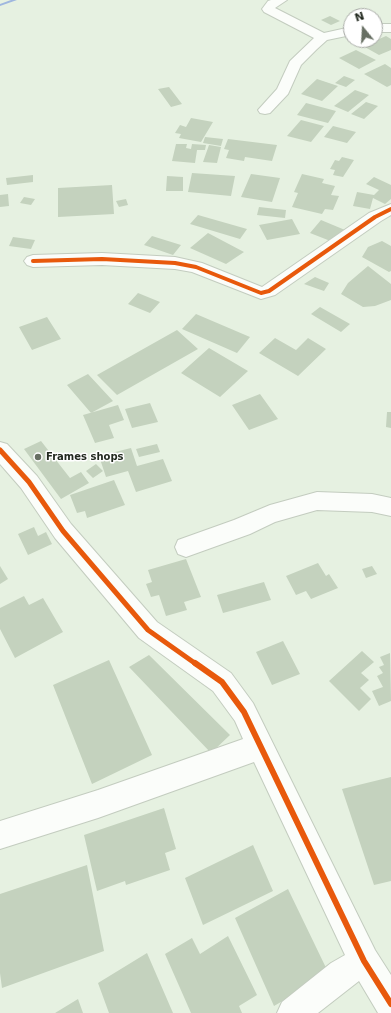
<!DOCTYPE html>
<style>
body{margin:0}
#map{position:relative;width:391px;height:1013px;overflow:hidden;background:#e6f1e1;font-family:"DejaVu Sans",sans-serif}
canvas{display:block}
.north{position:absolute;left:343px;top:8px;width:40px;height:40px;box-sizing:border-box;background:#fff;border:1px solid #a7a9a5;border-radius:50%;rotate:342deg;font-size:11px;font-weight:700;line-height:16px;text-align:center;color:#22291f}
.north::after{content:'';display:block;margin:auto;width:14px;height:18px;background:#676f63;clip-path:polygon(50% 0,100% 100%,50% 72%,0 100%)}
</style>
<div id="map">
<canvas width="391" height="1013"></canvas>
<div class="north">N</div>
</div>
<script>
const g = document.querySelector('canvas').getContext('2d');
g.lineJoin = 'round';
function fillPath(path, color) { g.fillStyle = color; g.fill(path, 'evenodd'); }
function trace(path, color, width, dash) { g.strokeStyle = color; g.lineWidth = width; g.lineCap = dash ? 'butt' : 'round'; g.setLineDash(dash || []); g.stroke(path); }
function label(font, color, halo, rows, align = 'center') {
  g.font = font + ' "DejaVu Sans",sans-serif'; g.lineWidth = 3; g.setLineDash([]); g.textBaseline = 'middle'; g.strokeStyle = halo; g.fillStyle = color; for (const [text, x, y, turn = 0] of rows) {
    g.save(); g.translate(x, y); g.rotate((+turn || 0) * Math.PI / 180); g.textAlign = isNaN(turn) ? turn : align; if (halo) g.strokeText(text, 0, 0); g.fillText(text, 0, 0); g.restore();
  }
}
const stream = new Path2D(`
 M 11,0 L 17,0 L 0,6 L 0,4 Z`);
const building = new Path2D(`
 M 330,16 L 340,21 L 331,25 L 321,20 Z
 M 386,36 L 391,39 L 391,50 L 379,55 L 363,46 Z
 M 356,50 L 376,60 L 359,69 L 339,58 Z
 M 385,64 L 391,68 L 391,85 L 387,87 L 364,74 Z
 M 344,76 L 355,80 L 346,87 L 335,83 Z
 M 317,79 L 338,86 L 322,101 L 301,94 Z
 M 169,87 L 182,104 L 171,107 L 158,89 Z
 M 355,90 L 369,95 L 348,112 L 334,106 Z
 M 366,102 L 378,106 L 364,119 L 351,114 Z
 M 306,103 L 336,111 L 328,123 L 297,115 Z
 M 191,118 L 213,122 L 201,142 L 179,138 L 181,134 L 175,133 L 180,125 L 186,127 Z
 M 301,120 L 324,126 L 311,142 L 287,136 Z
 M 333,126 L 356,132 L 347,143 L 324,137 Z
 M 205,137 L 223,139 L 221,146 L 203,143 Z
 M 228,139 L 277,145 L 272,161 L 245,157 L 244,161 L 226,158 L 229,150 L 224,149 Z
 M 176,144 L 187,144 L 186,148 L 191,149 L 192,144 L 206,145 L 205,150 L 197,150 L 195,163 L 172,161 Z
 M 209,145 L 221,147 L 217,163 L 203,162 Z
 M 342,157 L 354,160 L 343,177 L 333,175 L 335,170 L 330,169 L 335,160 L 339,161 Z
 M 192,173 L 235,176 L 231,196 L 188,192 Z
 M 251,174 L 280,178 L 272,202 L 241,197 Z
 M 302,174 L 324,179 L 322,183 L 335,186 L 331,195 L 339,196 L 333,210 L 325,209 L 322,214 L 292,207 L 298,193 L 294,192 Z
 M 33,175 L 33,182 L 7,185 L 6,178 Z
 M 167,176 L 183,177 L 183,191 L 166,191 Z
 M 374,177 L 391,185 L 391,199 L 385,204 L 373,198 L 370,209 L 353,206 L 357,192 L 374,195 L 379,190 L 366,184 Z
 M 112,185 L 114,214 L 58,217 L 58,188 Z
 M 8,194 L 9,206 L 0,207 L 0,195 Z
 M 24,197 L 35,199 L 31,205 L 20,203 Z
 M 126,199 L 128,205 L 119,207 L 116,201 Z
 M 259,207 L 286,210 L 285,218 L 257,215 Z
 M 198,215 L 247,229 L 240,239 L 190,224 Z
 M 292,219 L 300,234 L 267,240 L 259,225 Z
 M 321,220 L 345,230 L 333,242 L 310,233 Z
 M 208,233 L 244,252 L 226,264 L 190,248 Z
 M 152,236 L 181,245 L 173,255 L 144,245 Z
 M 13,237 L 35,240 L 31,249 L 9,246 Z
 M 382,241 L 391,246 L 391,271 L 389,272 L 362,257 L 368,247 Z
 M 368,266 L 391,284 L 391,300 L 375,306 L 363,307 L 341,294 L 348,283 Z
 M 315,277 L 329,283 L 324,291 L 304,284 Z
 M 138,293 L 160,302 L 150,313 L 128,304 Z
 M 320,307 L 350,324 L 341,332 L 311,314 Z
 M 196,314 L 250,337 L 237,353 L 182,329 Z
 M 47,317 L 61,339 L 32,350 L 19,327 Z
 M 177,330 L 198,349 L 117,395 L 97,375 Z
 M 275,338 L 296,350 L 308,338 L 326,349 L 298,376 L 259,353 Z
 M 209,348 L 248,371 L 220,397 L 181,373 Z
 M 88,374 L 113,401 L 91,413 L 67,385 Z
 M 260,394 L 278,419 L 249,430 L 232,405 Z
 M 150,403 L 158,422 L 132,428 L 125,409 Z
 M 118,405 L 124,420 L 109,425 L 114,438 L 95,443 L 83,415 Z
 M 387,412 L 391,412 L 391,428 L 386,427 Z
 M 41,441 L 70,478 L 81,472 L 89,483 L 61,499 L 24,449 Z
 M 157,444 L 160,452 L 139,457 L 136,449 Z
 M 131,448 L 137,466 L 163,459 L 172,481 L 136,492 L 128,471 L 106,477 L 99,456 Z
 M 96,464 L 103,471 L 93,478 L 86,471 Z
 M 114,480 L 125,505 L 87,518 L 85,511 L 77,513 L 70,495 Z
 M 34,527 L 38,536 L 46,532 L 52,544 L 28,555 L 18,534 Z
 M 186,559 L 201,597 L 184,602 L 187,610 L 166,616 L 159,595 L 151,597 L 146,584 L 152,582 L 148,570 Z
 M 318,563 L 326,576 L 329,574 L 338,588 L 311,599 L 306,591 L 296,595 L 286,576 Z
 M 0,566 L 8,579 L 0,584 Z
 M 372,566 L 377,574 L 366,578 L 362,569 Z
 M 264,582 L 271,600 L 223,613 L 217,595 Z
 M 24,596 L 29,605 L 43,598 L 63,632 L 15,658 L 0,629 L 0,608 Z
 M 283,641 L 300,674 L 272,685 L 256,652 Z
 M 362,651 L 374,662 L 361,673 L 369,680 L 360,688 L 371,699 L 359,711 L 329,681 Z
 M 390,653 L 391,701 L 379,706 L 372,691 L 383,687 L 377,676 L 383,673 L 379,667 L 384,665 L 380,657 Z
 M 149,655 L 230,735 L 211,753 L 129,667 Z
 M 109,660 L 152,755 L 92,784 L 53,685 Z
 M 391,777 L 391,881 L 374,885 L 342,789 Z
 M 164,808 L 176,849 L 165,853 L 170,870 L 126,885 L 125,881 L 97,891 L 84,835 Z
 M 253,845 L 273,891 L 203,925 L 185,878 Z
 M 87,865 L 104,951 L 2,988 L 0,973 L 0,894 Z
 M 288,889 L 329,974 L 274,1006 L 235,918 Z
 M 228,936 L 257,995 L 239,1006 L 242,1013 L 191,1013 L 165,954 L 192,938 L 200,954 Z
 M 147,953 L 173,1013 L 109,1013 L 98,983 Z
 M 78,999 L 83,1013 L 55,1013 Z`);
const minor = new Path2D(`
 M 271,0 L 287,0 L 275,8 L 324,33 L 351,27 L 351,35 L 327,40 L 317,49 L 301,65 L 288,94 L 270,113 L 265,114 L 260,113 L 258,110 L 277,89 L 290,61 L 314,38 L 264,12 L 262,9 L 268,1 Z
 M 375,24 L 391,24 L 391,32 L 375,32 Z
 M 391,204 L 391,215 L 381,221 L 275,295 L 261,299 L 192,272 L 175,269 L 102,265 L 33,267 L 27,265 L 24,261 L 27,257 L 33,255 L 102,253 L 175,257 L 202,263 L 262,287 L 369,213 Z
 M 0,442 L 7,444 L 37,476 L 71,524 L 157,622 L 231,673 L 253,703 L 375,950 L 391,975 L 391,1013 L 378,1013 L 359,981 L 318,1013 L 277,1013 L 282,1002 L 331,963 L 345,955 L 254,762 L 98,818 L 0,849 L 0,821 L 98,790 L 243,739 L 235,721 L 213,691 L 139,638 L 55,538 L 21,488 L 0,464 Z
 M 317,492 L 372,494 L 391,498 L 391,516 L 372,512 L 317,510 L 275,522 L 250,534 L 186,557 L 178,554 L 175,547 L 178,540 L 234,520 L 270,505 Z`);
const cyclewayFar2 = new Path2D(`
 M 33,261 L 102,259 L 175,263 L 196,267 L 261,293 L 269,291 L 375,217 L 391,209`);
const cyclewayFar1 = new Path2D(`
 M 0,450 L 29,482 L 63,531 L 148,630 L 196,664`);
const cycleway = new Path2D(`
 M 195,663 L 222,682 L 244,712 L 364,961 L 391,1004`);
const markers = [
 [38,457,4,"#676f63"]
];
const poiNames = [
 ["Frames shops",46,457]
];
fillPath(stream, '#9fb7df');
fillPath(building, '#c4d2be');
trace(minor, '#c3ccbf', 2);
fillPath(minor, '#fbfdfa');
trace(cyclewayFar2, '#e8590c', 4);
trace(cyclewayFar1, '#e8590c', 5);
trace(cycleway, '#e8590c', 6);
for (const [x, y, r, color] of markers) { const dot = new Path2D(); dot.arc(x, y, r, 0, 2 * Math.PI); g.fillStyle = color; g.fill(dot); trace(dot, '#fff', 1.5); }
label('bold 10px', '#22291f', '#fff', poiNames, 'left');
</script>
